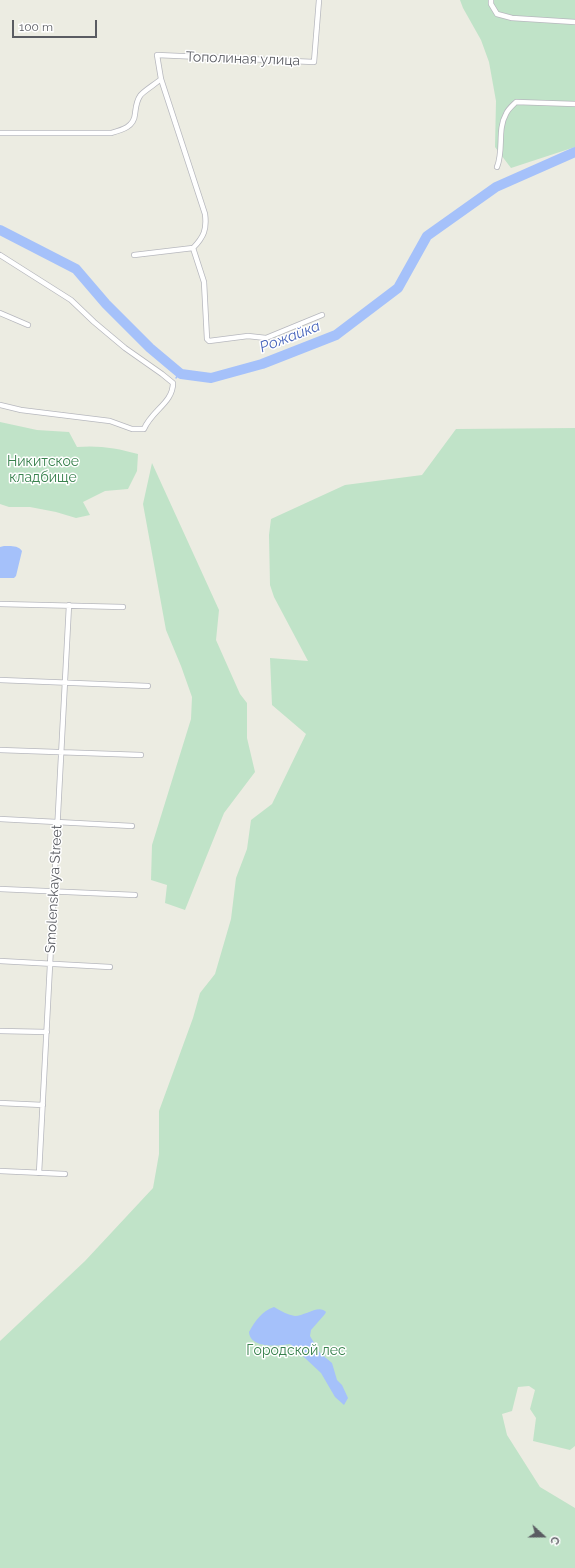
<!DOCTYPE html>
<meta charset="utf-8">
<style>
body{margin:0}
#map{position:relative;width:575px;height:1568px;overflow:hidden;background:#ecece2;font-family:Raleway,sans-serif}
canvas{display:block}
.north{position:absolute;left:523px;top:1516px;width:40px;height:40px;-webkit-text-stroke:3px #fff;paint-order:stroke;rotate:111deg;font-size:11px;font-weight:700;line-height:16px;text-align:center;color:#5a5c62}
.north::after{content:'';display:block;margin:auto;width:14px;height:18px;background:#5a5c62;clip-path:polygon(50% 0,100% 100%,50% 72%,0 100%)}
.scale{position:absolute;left:12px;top:20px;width:85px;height:18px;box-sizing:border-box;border:2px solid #5a5c62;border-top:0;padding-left:5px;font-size:12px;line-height:14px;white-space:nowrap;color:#5a5c62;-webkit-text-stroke:3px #fff;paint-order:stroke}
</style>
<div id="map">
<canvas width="575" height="1568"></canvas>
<div class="north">С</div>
<div class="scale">100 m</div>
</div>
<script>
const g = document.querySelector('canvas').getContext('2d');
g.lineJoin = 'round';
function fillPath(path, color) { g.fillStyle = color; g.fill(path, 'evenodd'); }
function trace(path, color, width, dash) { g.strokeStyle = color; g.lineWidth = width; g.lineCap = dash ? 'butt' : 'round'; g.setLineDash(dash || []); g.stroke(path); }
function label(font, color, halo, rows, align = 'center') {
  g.font = font + ' Raleway,sans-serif'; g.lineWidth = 3; g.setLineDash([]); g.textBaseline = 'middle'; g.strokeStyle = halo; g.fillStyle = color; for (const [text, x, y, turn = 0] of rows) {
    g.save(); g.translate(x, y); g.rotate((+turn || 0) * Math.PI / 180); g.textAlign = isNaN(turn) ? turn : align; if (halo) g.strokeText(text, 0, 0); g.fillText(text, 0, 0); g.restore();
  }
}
const green = new Path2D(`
 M 460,0 L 575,0 L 575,147 L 511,168 L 495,147 L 496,101 L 489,62 L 481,40 L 463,8 Z
 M 0,422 L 37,430 L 69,432 L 77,447 C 98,445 117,448 138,454 L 137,471 L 128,489 L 105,491 L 83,502 L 90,515 L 76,518 L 56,512 L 30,507 L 9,507 L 0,504 Z
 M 575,428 L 575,1446 L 570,1450 L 533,1441 L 536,1418 L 530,1409 L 535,1390 L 529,1386 L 518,1387 L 512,1411 L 502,1414 L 507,1435 L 540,1487 L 575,1508 L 575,1568 L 0,1568 L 0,1341 L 85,1261 L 153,1188 L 159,1154 L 159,1111 L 193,1018 L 200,993 L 215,974 L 231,919 L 236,878 L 247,849 L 251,820 L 272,804 L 306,734 L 272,705 L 270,658 L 308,661 L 274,597 L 270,585 L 269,535 L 271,519 L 345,485 L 422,475 L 456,429 Z
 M 152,463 L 219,610 L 216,640 L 240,694 L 247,703 L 247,738 L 255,772 L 224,813 L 185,910 L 165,903 L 167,885 L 151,880 L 152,845 L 191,719 L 192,697 L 181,666 L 166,630 L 143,504 Z`);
const water = new Path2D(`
 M 4,546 C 10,546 18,545 22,551 L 16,576 L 14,578 L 0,578 L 0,547 Z
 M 274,1307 C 281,1311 288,1315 295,1316 C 305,1316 319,1304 326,1312 L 325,1314 L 311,1330 L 310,1336 L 320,1353 L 332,1363 L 337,1380 L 342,1385 L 348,1398 L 344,1405 L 335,1397 L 321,1373 L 290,1344 C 279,1346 250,1349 249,1332 C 255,1321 262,1311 274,1307 Z`);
const stream = new Path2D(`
 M 176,378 L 178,375 L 181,374`);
const river = new Path2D(`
 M 0,230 L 76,269 L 106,304 L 150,348 L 181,374 L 211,378 L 262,364 L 336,335 L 398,288 L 427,236 L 496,187 L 575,152`);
const street = new Path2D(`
 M 491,0 L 491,4 L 497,14 L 512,18 L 575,22
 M 0,133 L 111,133 C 122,130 134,127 135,114 C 136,107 136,102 140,96 C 142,92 157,83 161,79
 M 497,167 C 504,150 497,130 506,114 C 508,109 513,105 516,102 L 575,104
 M 193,248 L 204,282 L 207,339 L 209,341 L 248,336 L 266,338 L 322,315
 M 0,255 L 71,300 L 94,322 L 125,348 L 162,374 L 173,383 C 173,403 152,410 144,429 L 132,429 L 110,421 L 21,410 L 0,405
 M 134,255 L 193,248 C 204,237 207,229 205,214 L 161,79 L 157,55 L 314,62 L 319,0
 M 0,313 L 28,325
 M 0,604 L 123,607
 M 0,680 L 148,686
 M 0,750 L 141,755
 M 0,819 L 132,826
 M 0,889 L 135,895
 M 0,961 L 110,967
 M 0,1031 L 47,1032
 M 0,1103 L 43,1105
 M 0,1171 L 65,1174
 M 39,1173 L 69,605`);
const streetNames = [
 ["Тополиная улица",243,59,2],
 ["Smolenskaya Street",54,889,-87]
];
const parkNames = [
 ["Никитское",43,462],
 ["кладбище",43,478],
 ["Городской лес",296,1351]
];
const waterNames = [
 ["Рожайка",290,337,-21]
];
fillPath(green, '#c0e3c8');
fillPath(water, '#a5c1fa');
trace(stream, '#a5c1fa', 1.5);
trace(river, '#a5c1fa', 10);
trace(street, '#b7b8be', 6);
trace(street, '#fff', 4.5);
label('14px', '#5a5c62', '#fff', streetNames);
label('14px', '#39824e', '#fff', parkNames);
label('italic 15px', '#4966bc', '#fff', waterNames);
</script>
